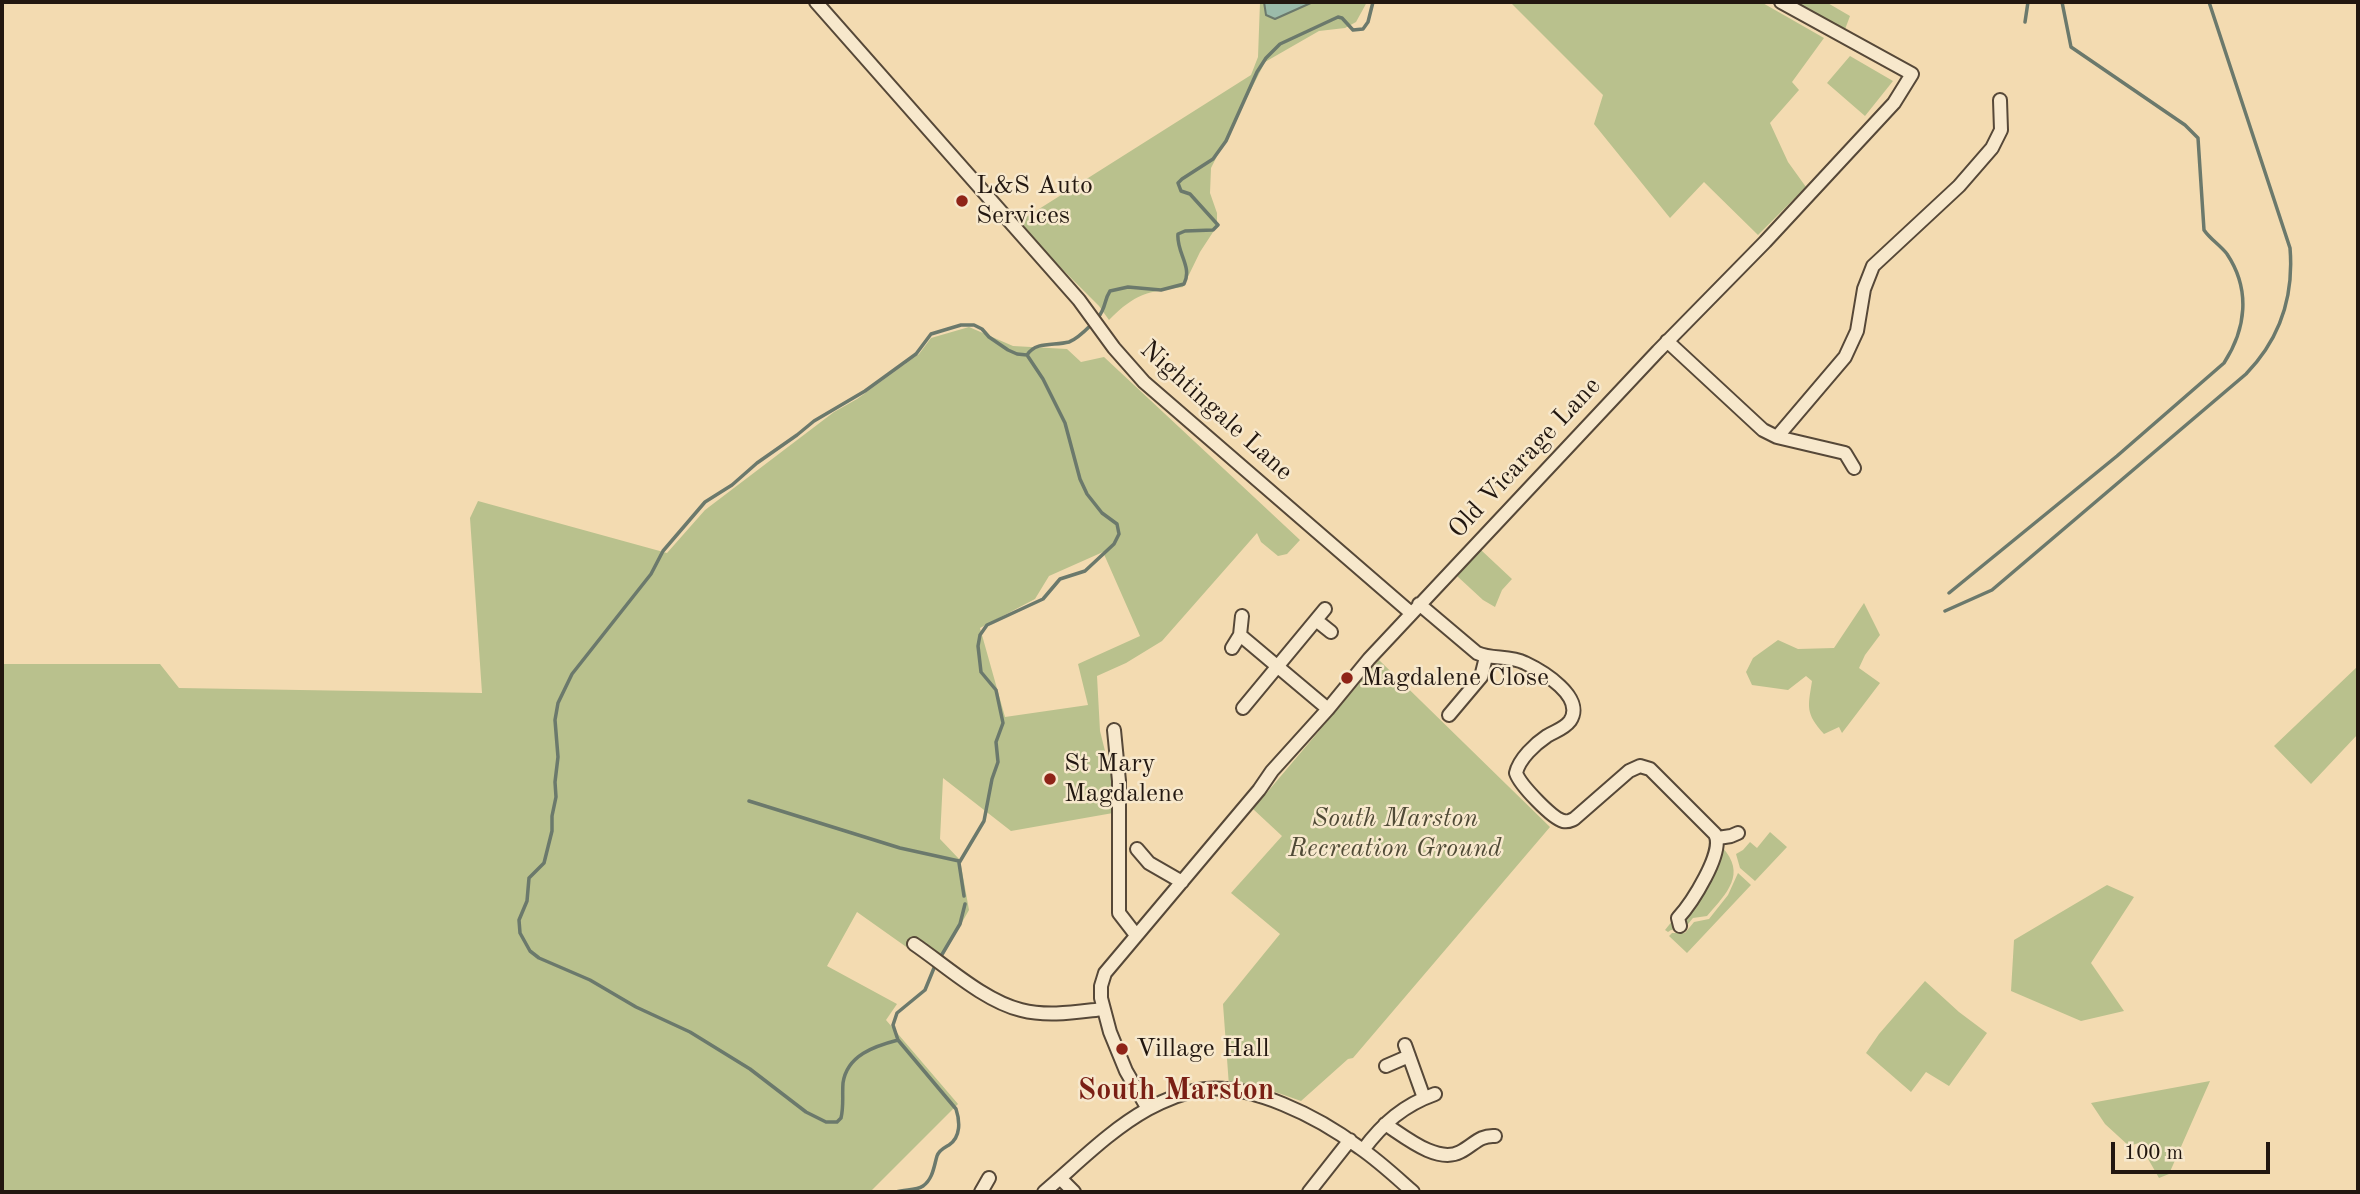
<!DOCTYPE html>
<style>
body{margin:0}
#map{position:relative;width:2360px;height:1194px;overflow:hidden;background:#f3dbb1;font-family:"Old Standard TT",serif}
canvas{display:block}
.frame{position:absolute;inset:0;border:4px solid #221710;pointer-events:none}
.scale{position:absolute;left:2111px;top:1142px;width:159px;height:32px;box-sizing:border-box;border:4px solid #221710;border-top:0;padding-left:9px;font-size:21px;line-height:24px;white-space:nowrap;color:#221710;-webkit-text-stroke:5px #f7e8cc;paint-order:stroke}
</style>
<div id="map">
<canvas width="2360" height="1194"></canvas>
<div class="frame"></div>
<div class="scale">100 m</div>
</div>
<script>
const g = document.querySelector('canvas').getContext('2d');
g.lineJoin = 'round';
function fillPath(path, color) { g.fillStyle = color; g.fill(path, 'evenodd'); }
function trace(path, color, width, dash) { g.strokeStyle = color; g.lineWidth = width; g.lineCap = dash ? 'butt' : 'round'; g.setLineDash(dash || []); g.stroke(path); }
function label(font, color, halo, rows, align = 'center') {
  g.font = font + ' "Old Standard TT",serif'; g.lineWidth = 5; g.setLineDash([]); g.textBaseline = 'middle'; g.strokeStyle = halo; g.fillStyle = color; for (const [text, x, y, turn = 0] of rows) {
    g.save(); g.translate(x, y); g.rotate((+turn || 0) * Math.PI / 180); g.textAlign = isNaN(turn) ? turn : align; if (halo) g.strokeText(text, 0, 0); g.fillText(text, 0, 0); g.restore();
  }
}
const green = new Path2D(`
 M 1260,2 L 1367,2 L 1356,22 L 1345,28 L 1319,31 L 1265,62 L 1211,168 L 1210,193 L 1217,213 L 1217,226 L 1200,252 L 1183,287 C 1146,292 1136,293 1109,320 L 1099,306 L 1048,255 L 1020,221 L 1251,75 L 1258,57 Z
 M 1510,2 L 1761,2 L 1824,38 L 1792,82 L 1799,90 L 1770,123 L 1788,162 L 1806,187 L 1758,235 L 1704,182 L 1670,218 L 1594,124 L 1603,95 Z
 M 1794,2 L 1826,2 L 1850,16 L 1844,32 Z
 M 1850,56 L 1893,81 L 1865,116 L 1827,83 Z
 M 969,327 L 1013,346 L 1067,349 L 1081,362 L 1104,357 L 1300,540 L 1287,554 L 1278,556 L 1261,542 L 1257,533 L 1162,641 L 1126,663 L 1097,676 L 1100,731 L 1111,775 L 1113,813 L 1011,831 L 943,778 L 940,839 L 960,860 L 969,910 L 936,968 L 857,912 L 827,966 L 897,1004 L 886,1020 L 958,1104 L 870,1192 L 2,1192 L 2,664 L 160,664 L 179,688 L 482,693 L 470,518 L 478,501 L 667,553 L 705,510 L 834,412 L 857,399 L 919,354 L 931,338 ZM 1103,552 L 1140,636 L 1078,664 L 1088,705 L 1005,717 L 980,628 L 1035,599 L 1049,576 Z
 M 1481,550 L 1512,579 L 1502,590 L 1495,607 L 1483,600 L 1457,576 Z
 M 1864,603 L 1880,635 L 1865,655 L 1859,668 L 1880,683 L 1842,733 L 1839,727 L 1824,734 C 1805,713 1808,707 1812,681 L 1806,676 L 1788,690 L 1752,685 L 1746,672 L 1753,658 L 1778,640 L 1798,649 L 1834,648 Z
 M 1379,660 L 1550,827 L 1353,1058 L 1348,1059 L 1301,1101 L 1264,1088 L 1229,1086 L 1223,1004 L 1280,934 L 1231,893 L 1282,836 L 1253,809 Z
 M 2358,666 L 2358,734 L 2311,784 L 2274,746 Z
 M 1770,832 L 1787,847 L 1755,881 L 1740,868 L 1736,854 L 1743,850 L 1750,842 L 1757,848 Z
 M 1722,847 C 1747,874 1727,893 1707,916 L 1693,918 L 1683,930 L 1671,930 L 1668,932 L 1665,930 L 1673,920 L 1685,926 L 1686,920 L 1695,908 L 1695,904 C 1710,892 1715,865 1722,847 Z
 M 1738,873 L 1751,885 L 1687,953 L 1669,936 L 1672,933 L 1685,933 L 1694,922 L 1709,919 L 1728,895 Z
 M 2107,885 L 2134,897 L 2091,963 L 2124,1011 L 2081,1021 L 2011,991 L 2014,940 Z
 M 1925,981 L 1959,1012 L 1987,1033 L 1949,1086 L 1926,1072 L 1911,1092 L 1866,1053 L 1879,1034 Z
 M 2210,1081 L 2169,1174 L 2159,1178 L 2139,1143 L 2129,1146 L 2105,1124 L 2091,1103 Z`);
const water = new Path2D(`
 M 1264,2 L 1313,2 L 1275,19 L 1266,15 Z`);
const stream = new Path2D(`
 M 2025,22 L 2028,2
 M 1097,319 C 1107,307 1103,302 1110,291 L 1128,287 L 1161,290 L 1184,284 C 1193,267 1176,252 1178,234 L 1185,231 L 1213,230 L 1218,225 L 1190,194 L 1181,191 L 1178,183 L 1182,179 L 1213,159 L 1226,141 L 1257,72 L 1266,58 L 1280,44 L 1338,17 L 1342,18 L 1353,30 L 1363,29 L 1368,22 L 1373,2
 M 1027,355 C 1036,341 1054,346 1069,342 C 1077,339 1085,331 1091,325
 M 1949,593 L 2117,456 L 2224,363 C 2246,329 2251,290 2227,254 C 2220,245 2210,239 2204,230 L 2198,138 L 2185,125 L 2071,47 L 2062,2
 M 1945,611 L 1992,590 L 2246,374 C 2280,339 2294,296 2290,248 L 2209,2
 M 749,801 L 900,848 L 959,861
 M 964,896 L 959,863 L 984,821 L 992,779 L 998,762 L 996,742 L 1003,723 L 996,690 L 981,672 L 978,646 L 980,635 L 987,625 L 1043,599 L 1060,579 L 1085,571 L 1114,544 L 1119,534 L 1117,524 L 1102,513 L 1087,494 L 1080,479 L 1065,423 L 1043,379 L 1027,355
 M 898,1040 C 875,1046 847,1055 843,1083 C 842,1095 844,1106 841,1118 L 837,1122 L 826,1122 L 806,1112 L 750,1069 L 690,1032 L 636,1007 L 590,980 L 539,958 L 530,951 L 520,933 L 519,920 L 527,901 L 529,878 L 544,863 L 552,831 L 552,816 L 556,797 L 555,782 L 558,757 L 555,720 L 558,703 L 572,674 L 651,574 L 663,551 L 705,502 L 732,485 L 757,463 L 797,435 L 814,421 L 865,391 L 916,354 L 931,334 L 961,325 L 974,325 L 982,329 L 989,337 L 1008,350 L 1017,354 L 1027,355
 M 896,1192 C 905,1189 916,1191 923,1186 C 933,1179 934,1166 937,1156 C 939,1150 944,1148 949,1145 C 961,1137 960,1121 956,1109 L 898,1040 L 893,1025 L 897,1013 L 925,990 L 934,968 L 960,924 L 965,904`);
const minor = new Path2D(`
 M 816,2 L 1079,300 L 1114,348 L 1144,382 L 1411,613
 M 1667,341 L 1763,430 L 1777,437 L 1845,453 L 1854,468
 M 1777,437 L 1845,357 L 1857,331 L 1864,289 L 1873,266 L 1959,186 L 1992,148 L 2001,130 L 2000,100
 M 1419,604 L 1477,653 C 1492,660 1509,655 1525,663 C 1542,671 1586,697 1570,721 C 1564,729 1555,731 1547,736 C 1535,744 1519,759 1516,773 C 1520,785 1552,818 1563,821 C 1569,822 1569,821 1574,819 L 1629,771 L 1640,766 L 1650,769 L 1715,834 C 1725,852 1691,904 1678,918 L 1680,926
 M 1316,620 L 1331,632
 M 1240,635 L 1328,709
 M 1232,648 L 1240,635 L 1242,616
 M 1243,708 L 1325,609
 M 1449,715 L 1481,677 L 1486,657
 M 1114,730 L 1119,781 L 1119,913 L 1136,935
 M 1718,838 L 1731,836 L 1738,833
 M 1137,849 L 1149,863 L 1182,882
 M 914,944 C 945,965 984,1001 1021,1010 C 1048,1017 1076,1012 1103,1009
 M 1405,1045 L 1424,1098
 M 1386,1066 L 1409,1056
 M 1148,1109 L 1126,1071 L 1110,1032 L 1101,998 L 1101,986 L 1105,973 L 1259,790 L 1272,771 L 1328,709 L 1369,659 L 1658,351 L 1765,242 L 1894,103 L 1912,74 L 1781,2
 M 1385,1124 C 1404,1136 1437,1164 1460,1152 C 1474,1145 1479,1135 1495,1136
 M 1363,1150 C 1383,1123 1404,1105 1435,1094
 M 1060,1178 L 1074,1192
 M 981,1192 L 989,1178
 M 1044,1192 C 1077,1164 1110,1130 1148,1109 C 1163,1101 1181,1093 1198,1090 C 1250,1081 1320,1118 1360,1148 C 1379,1161 1396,1177 1413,1192
 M 1309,1192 L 1350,1140`);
const markers = [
 [962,201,7,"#8f2418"],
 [1347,678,7,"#8f2418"],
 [1050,779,7,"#8f2418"],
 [1122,1049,7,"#8f2418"]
];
const poiNames = [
 ["L&S Auto",976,186],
 ["Services",976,216],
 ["Magdalene Close",1361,678],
 ["St Mary",1064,764],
 ["Magdalene",1064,794],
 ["Village Hall",1136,1049]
];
const streetNames = [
 ["Nightingale Lane",1216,411,42],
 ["Old Vicarage Lane",1525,458,-47]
];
const parkNames = [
 ["South Marston",1395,819],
 ["Recreation Ground",1395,849]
];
const quarterNames = [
 ["South Marston",1176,1091]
];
fillPath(green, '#b9c18d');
fillPath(water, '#9bbbaa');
trace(water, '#6b796c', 2);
trace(stream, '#6b796c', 3.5);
trace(minor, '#564838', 16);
trace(minor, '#f7e8cc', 12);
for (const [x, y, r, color] of markers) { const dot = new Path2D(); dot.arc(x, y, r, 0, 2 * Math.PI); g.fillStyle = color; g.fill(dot); trace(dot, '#f7e8cc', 2.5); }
label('26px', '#221710', '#f7e8cc', poiNames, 'left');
label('26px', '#221710', '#f7e8cc', streetNames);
label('italic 26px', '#4f4a36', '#f7e8cc', parkNames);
label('bold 30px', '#7a1f14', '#f7e8cc', quarterNames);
</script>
